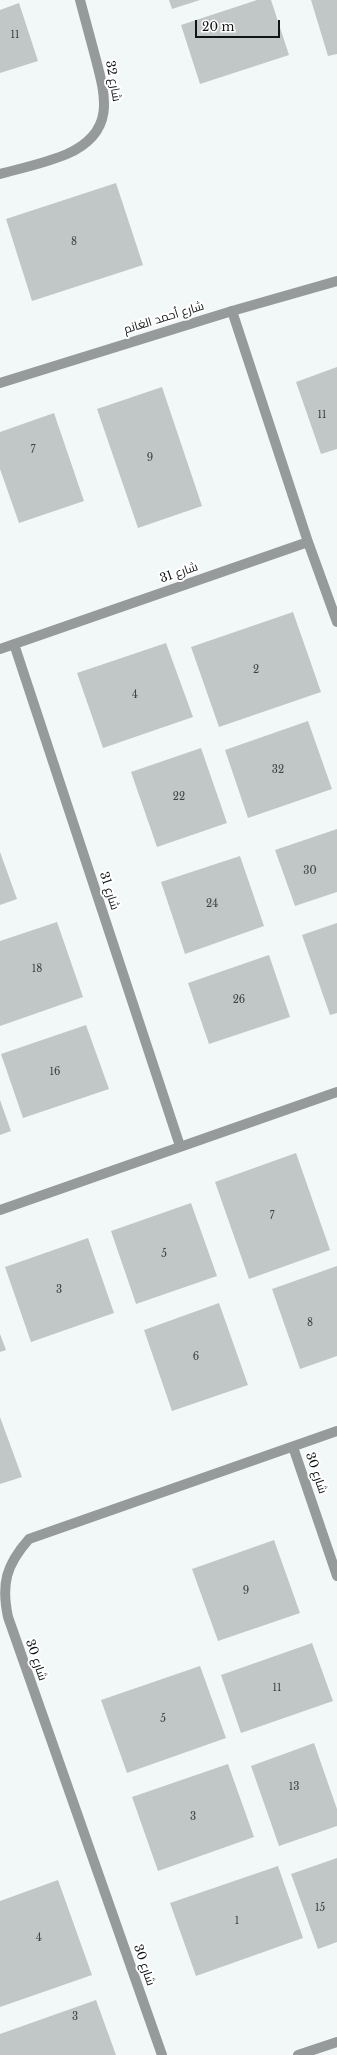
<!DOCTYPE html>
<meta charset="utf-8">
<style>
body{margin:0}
#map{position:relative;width:337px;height:2055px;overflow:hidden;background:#f2f8f8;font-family:"Libre Baskerville",serif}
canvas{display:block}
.scale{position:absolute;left:195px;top:20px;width:85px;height:18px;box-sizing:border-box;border:2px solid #121314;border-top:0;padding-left:5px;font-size:12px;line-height:14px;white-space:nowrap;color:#121314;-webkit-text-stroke:3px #fff;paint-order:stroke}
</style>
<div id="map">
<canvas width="337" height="2055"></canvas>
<div class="scale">20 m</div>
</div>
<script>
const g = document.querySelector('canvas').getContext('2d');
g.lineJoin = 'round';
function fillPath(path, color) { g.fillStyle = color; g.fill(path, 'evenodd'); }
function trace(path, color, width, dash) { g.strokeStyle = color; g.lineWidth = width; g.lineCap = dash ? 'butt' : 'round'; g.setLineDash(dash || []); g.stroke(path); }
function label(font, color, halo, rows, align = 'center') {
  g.font = font + ' "Libre Baskerville",Cairo,serif'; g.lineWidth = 4; g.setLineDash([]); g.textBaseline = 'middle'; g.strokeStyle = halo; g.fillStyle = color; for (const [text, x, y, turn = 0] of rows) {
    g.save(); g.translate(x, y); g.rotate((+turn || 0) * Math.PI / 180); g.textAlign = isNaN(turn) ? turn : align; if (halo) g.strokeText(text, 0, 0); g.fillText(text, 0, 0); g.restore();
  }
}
const building = new Path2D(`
 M 169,0 L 200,0 L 172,9 Z
 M 257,0 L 271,0 L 289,55 L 200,84 L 181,25 Z
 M 311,0 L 337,0 L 337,54 L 328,56 Z
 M 19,3 L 38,61 L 0,73 L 0,10 Z
 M 116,183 L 143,265 L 32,301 L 6,219 Z
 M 337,367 L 337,449 L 321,454 L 296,382 Z
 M 162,387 L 202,506 L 138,528 L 97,409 Z
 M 54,413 L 84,501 L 19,523 L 0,469 L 0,432 Z
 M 293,612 L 321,692 L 219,727 L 191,647 Z
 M 166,643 L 193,717 L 103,748 L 77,673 Z
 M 308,721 L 332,789 L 248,818 L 225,750 Z
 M 201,748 L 227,823 L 157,847 L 131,772 Z
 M 337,829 L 337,892 L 295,906 L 275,850 Z
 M 0,852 L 17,899 L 0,905 Z
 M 240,856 L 264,926 L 185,954 L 161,882 Z
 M 57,922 L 83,997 L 0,1026 L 0,941 Z
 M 337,923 L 337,1013 L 330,1015 L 302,935 Z
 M 269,955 L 290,1017 L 209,1044 L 188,983 Z
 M 86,1025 L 109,1089 L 23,1118 L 1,1054 Z
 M 0,1100 L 11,1131 L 0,1135 Z
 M 296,1153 L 330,1250 L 249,1279 L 215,1182 Z
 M 191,1203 L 217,1276 L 136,1304 L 111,1231 Z
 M 88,1238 L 114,1313 L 31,1342 L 5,1267 Z
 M 337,1266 L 337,1356 L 300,1369 L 272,1289 Z
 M 219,1303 L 248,1385 L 172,1411 L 144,1330 Z
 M 0,1334 L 6,1350 L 0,1352 Z
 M 0,1417 L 22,1477 L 0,1484 Z
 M 274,1540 L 300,1613 L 218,1641 L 192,1569 Z
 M 312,1643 L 333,1701 L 241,1733 L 221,1675 Z
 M 200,1666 L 226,1738 L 127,1773 L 101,1700 Z
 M 314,1743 L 337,1809 L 337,1826 L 279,1846 L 251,1766 Z
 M 228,1764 L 254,1837 L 158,1871 L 132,1797 Z
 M 337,1858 L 337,1942 L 318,1949 L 291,1874 Z
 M 278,1866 L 303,1938 L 196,1976 L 170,1903 Z
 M 58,1880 L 92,1975 L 0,2007 L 0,1901 Z
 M 96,2000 L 116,2055 L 0,2055 L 0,2034 Z`);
const minor = new Path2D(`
 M 0,174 C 22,168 46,163 67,154 C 116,132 106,97 95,56 C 90,37 85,19 80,0
 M 232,311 L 308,542 L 337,622
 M 14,644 L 180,1146
 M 0,649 L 308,542
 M 0,1210 L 337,1092
 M 293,1447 L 337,1576
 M 162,2055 L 8,1617 C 1,1584 6,1565 29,1539 L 337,1431
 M 298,2055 L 337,2042`);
const tertiary = new Path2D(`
 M 0,383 L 232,311 L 337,281`);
const numberNames = [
 ["11",15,35],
 ["8",74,242],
 ["11",322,415],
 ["7",33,450],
 ["9",150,458],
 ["2",256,670],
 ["4",135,695],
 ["32",278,770],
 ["22",179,797],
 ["30",310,871],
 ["24",212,904],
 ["18",37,969],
 ["26",239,1000],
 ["16",55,1072],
 ["7",272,1216],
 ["5",164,1254],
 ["3",59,1290],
 ["8",310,1323],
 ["6",196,1357],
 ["9",246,1591],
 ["11",277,1688],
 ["5",163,1719],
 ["13",294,1787],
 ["3",193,1817],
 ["15",320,1908],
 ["1",237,1921],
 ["4",39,1938],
 ["3",75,2017]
];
const streetNames = [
 ["شارع 32",113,81,80],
 ["شارع أحمد الغانم",164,318,-17],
 ["شارع 31",179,573,-19],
 ["شارع 31",109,891,72],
 ["شارع 30",316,1473,71],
 ["شارع 30",36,1660,71],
 ["شارع 30",144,1965,71]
];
fillPath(building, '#c1c7c7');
trace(minor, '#979a9a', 10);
trace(tertiary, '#979a9a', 10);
label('10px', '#3e4041', null, numberNames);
label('12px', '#121314', '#fff', streetNames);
</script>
